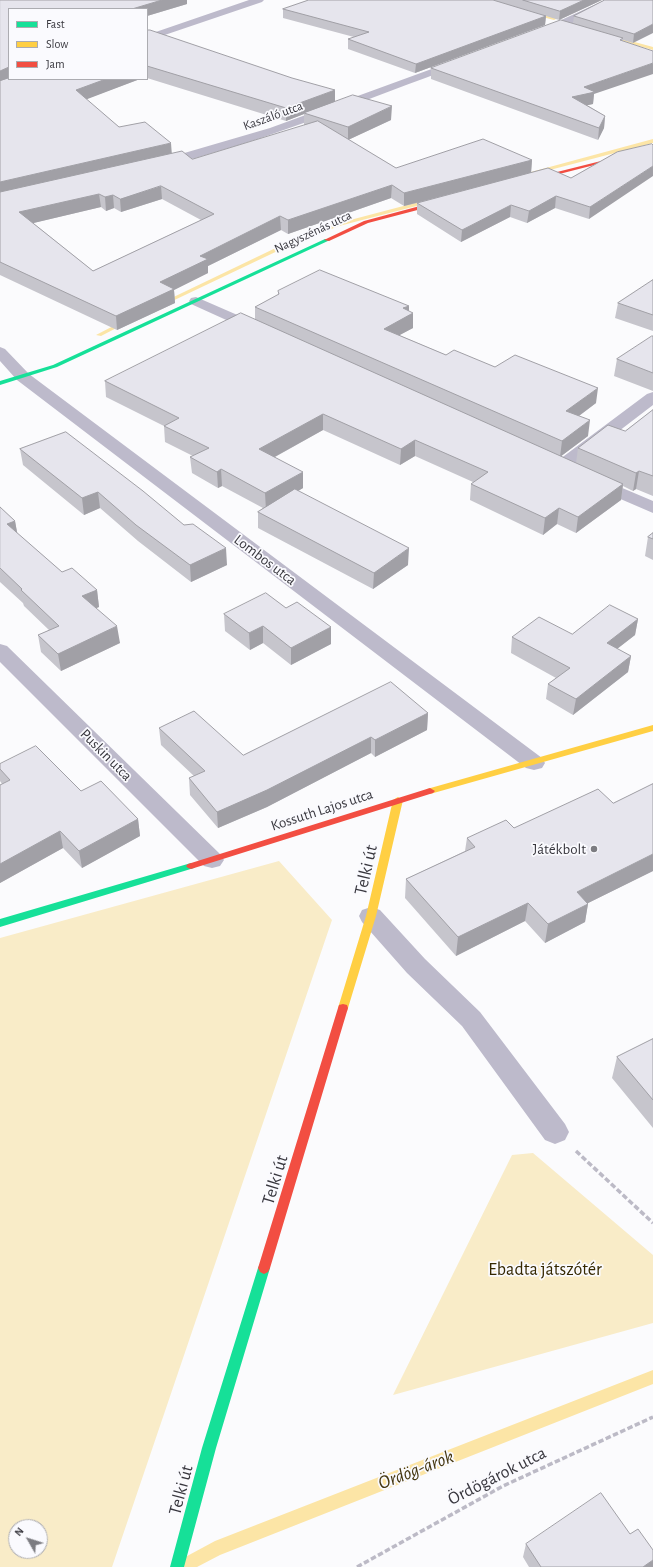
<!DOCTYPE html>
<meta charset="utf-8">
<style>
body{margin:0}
#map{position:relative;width:653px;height:1567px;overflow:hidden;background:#fbfbfd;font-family:"Alegreya Sans",sans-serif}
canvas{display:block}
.legend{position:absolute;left:8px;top:8px;width:140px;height:72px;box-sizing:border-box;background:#fafafe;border:1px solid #acacb1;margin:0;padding:5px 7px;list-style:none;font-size:12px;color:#38373e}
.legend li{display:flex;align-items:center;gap:8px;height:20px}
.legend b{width:20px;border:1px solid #acacb1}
.north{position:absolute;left:8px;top:1519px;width:40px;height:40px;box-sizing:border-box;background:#fafafe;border:1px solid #acacb1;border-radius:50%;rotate:309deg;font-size:11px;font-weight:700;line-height:16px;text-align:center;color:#38373e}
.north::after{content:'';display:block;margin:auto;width:14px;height:18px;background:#7c7c81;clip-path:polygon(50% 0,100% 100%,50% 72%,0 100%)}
</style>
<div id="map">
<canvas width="653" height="1567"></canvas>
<ul class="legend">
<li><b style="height:5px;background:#16e098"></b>Fast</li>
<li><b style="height:5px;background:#ffcf43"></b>Slow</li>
<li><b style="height:5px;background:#f24e42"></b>Jam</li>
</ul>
<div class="north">N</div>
</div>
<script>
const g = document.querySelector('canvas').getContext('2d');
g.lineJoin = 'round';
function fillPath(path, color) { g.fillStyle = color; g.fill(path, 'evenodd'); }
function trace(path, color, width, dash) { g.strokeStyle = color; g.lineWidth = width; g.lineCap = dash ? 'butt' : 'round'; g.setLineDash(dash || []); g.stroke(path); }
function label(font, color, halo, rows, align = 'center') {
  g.font = font + ' "Alegreya Sans",sans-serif'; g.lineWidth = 3.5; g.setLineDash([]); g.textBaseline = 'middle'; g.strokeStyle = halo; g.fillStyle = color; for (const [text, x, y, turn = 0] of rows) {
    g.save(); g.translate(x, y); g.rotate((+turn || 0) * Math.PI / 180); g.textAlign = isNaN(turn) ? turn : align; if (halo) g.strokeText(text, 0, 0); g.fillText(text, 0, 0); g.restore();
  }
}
const green = new Path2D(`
 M 279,861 L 332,920 L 112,1567 L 0,1567 L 0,938 ZM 16,1527 L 40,1527 L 40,1551 L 16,1551 Z
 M 533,1153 L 653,1255 L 653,1323 L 393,1395 L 512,1155 Z`);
const stream = new Path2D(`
 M 533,12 L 556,18 L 556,19 L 554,20 L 531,14 Z
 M 620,38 L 653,47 L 653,50 L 618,40 Z
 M 653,139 L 653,143 L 523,177 L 520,175 Z
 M 430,199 L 432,200 L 432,202 L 339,226 L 288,246 L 164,305 L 159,304 L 284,244 L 335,224 Z
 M 123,321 L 128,322 L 101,336 L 96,335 Z
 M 653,1370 L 653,1384 L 220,1555 L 197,1567 L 173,1567 L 176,1562 L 215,1541 Z`);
const path = new Path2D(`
 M 576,1151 L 653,1223
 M 357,1567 L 503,1486 L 653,1417`);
const street = new Path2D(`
 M 249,0 L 264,0 L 262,2 L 147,41 L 147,35 Z
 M 605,0 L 618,0 L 583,19 L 544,34 L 540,35 L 535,32 Z
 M 459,59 L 464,62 L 463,64 C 364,100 267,140 165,167 L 161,168 L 155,164 L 157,161 L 270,128 Z
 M 196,297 L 265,327 L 267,330 L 265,333 L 255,333 L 191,304 L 189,301 L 191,298 Z
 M 0,347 L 5,349 L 29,374 L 542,758 L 545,763 L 542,768 L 534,770 L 526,768 L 17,380 L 0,361 Z
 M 653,392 L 653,405 L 568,470 L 562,471 L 556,470 L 553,466 L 556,462 L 647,394 Z
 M 594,476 L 653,501 L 653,513 L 588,485 L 585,481 L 588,477 Z
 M 0,644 L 7,646 L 220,854 L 224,860 L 220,866 L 212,868 L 204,866 L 0,662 Z
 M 371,907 L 380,910 L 425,959 L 480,1012 L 565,1124 L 569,1132 L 565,1140 L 555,1144 L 545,1140 L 462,1026 L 407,973 L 362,922 L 359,916 L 362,910 Z`);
const fast = new Path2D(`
 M 325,239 L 330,240 L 57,367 L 0,385 L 0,381 L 53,365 Z
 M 191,863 L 194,864 L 196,866 L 194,868 L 0,927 L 0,919 Z
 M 264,1262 L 268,1264 L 270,1268 L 216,1448 L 184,1567 L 170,1567 L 202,1448 L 258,1268 L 260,1264 Z`);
const slow = new Path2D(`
 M 653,725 L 653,731 L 430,794 L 425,791 L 427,789 Z
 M 398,797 L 403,800 L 376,916 L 348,1008 L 347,1011 L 343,1012 L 339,1011 L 338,1008 L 366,916 L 393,800 Z`);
const jam = new Path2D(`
 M 653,148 L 653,150 L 528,182 L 525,180 Z
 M 446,199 L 448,200 L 448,202 L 368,223 L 329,241 L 324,240 L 364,221 Z
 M 430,788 L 435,791 L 433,793 L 191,869 L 188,868 L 186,866 L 188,864 Z
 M 343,1004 L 347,1005 L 348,1008 L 270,1268 L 268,1272 L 264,1274 L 260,1272 L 258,1268 L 338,1008 L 339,1005 Z`);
const wall = new Path2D(`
 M 0,0 L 187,0 L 187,4 L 147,16 L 147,9 L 9,9 L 9,79 L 140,79 L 86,99 L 119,127 L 172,153 L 192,159 L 304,126 L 304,114 L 286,121 L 147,78 L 147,30 L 335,102 L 391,120 L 348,140 L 396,168 L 532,160 L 531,173 L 571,178 L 617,152 L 589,219 L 555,208 L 527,223 L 510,217 L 461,242 L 417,214 L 417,203 L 404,206 L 391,198 L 288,234 L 281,230 L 208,266 L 208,273 L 174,290 L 175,303 L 117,330 L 0,275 ZM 162,199 L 201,220 L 93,271 L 33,223 L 101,207 L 106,211 L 114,208 L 121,212 Z
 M 309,0 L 602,0 L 559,20 L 546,16 L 545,25 L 415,73 L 348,49 L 348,39 L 354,37 L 283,18 L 283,9 Z
 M 653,0 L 633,43 L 623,40 L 594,94 L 593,104 L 587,105 L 605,116 L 604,128 L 598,140 L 431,79 L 431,68 L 573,23 L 574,16 Z
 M 653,280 L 653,331 L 615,318 L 618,303 Z
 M 278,291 L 409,306 L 409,311 L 413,328 L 399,335 L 446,355 L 495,367 L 596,403 L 579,416 L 588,436 L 561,456 L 576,463 L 578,448 L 625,431 L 653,410 L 653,496 L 636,489 L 633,491 L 623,486 L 621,500 L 576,533 L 557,524 L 543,535 L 470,500 L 471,484 L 473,482 L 415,456 L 400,465 L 323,430 L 275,457 L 303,488 L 298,491 L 408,565 L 373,589 L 258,528 L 258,512 L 263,508 L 222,486 L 218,488 L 192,473 L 190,457 L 193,456 L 165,442 L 164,426 L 106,397 L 105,381 L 255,320 L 255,307 L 278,295 Z
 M 653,336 L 653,391 L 614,376 L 617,359 Z
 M 66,432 L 227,565 L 191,582 L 138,541 L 100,508 L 84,515 L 23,465 L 20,449 Z
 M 0,507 L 15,521 L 17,533 L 62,572 L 97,590 L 99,607 L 96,608 L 120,643 L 61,671 L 41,652 L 38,635 L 49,630 L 24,606 L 23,603 L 0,582 Z
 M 653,533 L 653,560 L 645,556 L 648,537 Z
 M 224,614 L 331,644 L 291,665 L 263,643 L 250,650 L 225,631 Z
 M 638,619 L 635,635 L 617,649 L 631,656 L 628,672 L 573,715 L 546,699 L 548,684 L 556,678 L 511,653 L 512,637 L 572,634 Z
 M 428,713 L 427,730 L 375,757 L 371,753 L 267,807 L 218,828 L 190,795 L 189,778 L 194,776 L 161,745 L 159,728 L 243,755 Z
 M 0,764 L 81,791 L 138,819 L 140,836 L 82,868 L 63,848 L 0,883 L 0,785 L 2,784 L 0,781 Z
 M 653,784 L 653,871 L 588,903 L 585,922 L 545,943 L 525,921 L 456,956 L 405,898 L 406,879 L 465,851 L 467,838 L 514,828 L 613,803 Z
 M 653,1039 L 653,1128 L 612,1078 L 617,1057 Z
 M 630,1534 L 653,1567 L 529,1567 L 523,1557 L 526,1544 Z`);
const shadedWall = new Path2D(`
 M 162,0 L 187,0 L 187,4 L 147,16 L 147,9 L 132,9 Z
 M 584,0 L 602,0 L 559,20 L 560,11 Z
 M 546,16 L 545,25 L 415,73 L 416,64 Z
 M 653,24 L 653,33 L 633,43 L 634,34 Z
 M 653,63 L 653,74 L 594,94 L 593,104 L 571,109 L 572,97 L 584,87 Z
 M 9,67 L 9,79 L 0,83 L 0,71 Z
 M 106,79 L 140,79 L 77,103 L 76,90 Z
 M 335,90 L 335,103 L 304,113 L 304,114 L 286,121 L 286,108 Z
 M 392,106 L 391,120 L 348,140 L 348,127 Z
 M 605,116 L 604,128 L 598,140 L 599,128 Z
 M 171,143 L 172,156 L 0,195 L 0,182 Z
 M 532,160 L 531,173 L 404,206 L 404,193 Z
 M 653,166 L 653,176 L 589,219 L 590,207 Z
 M 392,185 L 391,198 L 288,234 L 288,220 Z
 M 161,186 L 162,199 L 121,212 L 120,199 Z
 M 99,194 L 101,207 L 21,226 L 19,212 Z
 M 113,195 L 114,208 L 106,211 L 105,197 Z
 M 556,196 L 555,208 L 527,223 L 529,211 Z
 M 511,205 L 510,217 L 461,242 L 462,230 Z
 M 280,216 L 281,230 L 208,266 L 208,273 L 174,290 L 175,303 L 117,330 L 116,316 L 160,282 L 200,256 Z
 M 409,306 L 409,315 L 413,313 L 413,328 L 383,344 L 384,329 L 403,308 Z
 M 598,388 L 596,403 L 564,427 L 566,411 Z
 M 323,414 L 323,430 L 260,465 L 259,449 Z
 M 590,420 L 588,436 L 560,457 L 562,441 Z
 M 415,440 L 415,456 L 400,465 L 401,449 Z
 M 221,469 L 222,486 L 218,488 L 217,472 Z
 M 639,471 L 636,489 L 633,491 L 636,473 Z
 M 303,472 L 303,488 L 266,510 L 265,493 Z
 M 623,484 L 621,500 L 576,533 L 578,517 Z
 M 98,492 L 100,508 L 84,515 L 82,498 Z
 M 559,508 L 557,524 L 543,535 L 545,518 Z
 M 15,521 L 18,537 L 7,524 Z
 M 226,548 L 227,565 L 191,582 L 190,565 Z
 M 409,548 L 408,565 L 373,589 L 374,573 Z
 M 97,590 L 99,607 L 85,613 L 82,596 Z
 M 638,619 L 635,635 L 604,659 L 607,643 Z
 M 117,626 L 120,643 L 61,671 L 58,654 Z
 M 263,626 L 263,643 L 250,650 L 249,633 Z
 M 331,627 L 331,644 L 291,665 L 291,648 Z
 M 631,656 L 628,672 L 573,715 L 576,699 Z
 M 428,713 L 427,730 L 375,757 L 375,740 Z
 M 371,737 L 371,753 L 267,807 L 218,828 L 217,812 Z
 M 138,819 L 140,836 L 82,868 L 79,851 Z
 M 60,831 L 63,848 L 0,883 L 0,864 Z
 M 653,854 L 653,871 L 574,910 L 577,892 Z
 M 528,903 L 525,921 L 456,956 L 458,937 Z
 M 588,904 L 585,922 L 545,943 L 548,924 Z
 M 653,1560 L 653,1567 L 643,1567 Z`);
const building = new Path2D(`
 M 0,0 L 162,0 L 132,9 L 9,9 L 9,67 L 0,71 Z
 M 309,0 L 493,0 L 546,16 L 416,64 L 348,39 L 369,32 L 283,9 Z
 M 523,0 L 584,0 L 560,11 Z
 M 605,0 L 653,0 L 653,24 L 634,34 L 574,16 Z
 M 561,20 L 623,38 L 620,40 L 653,51 L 653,63 L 584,87 L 595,92 L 572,97 L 605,116 L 599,128 L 431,68 Z
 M 147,30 L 150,30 L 292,78 L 335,90 L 286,108 L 147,66 Z
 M 9,78 L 9,79 L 106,79 L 76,90 L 119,127 L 145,122 L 171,143 L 0,182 L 0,81 Z
 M 353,95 L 392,106 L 348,127 L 304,113 Z
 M 318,121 L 396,168 L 483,139 L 532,160 L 404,193 L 392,185 L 288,220 L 280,216 L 200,256 L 208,259 L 160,282 L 174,289 L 116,316 L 0,262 L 0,192 L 182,151 L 192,159 ZM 161,186 L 214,214 L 93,271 L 19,212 L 99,194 L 105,197 L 113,195 L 120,199 Z
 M 652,144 L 653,145 L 653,166 L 590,207 L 556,196 L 529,211 L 511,205 L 462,230 L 417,203 L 548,168 L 571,178 L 617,152 Z
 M 320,270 L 409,306 L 403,308 L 413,313 L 384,329 L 446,355 L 454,350 L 495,367 L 515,355 L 598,388 L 566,411 L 590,420 L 562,441 L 255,307 L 279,294 L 278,291 Z
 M 653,280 L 653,315 L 618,303 Z
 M 241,313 L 623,484 L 578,517 L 559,508 L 545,518 L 471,484 L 488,472 L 415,440 L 401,449 L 323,414 L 259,449 L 303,472 L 265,493 L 221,469 L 217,472 L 190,457 L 209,448 L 164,426 L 179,418 L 105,381 Z
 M 652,336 L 653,336 L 653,373 L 617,359 Z
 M 653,410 L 653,476 L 639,471 L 636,473 L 578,448 L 608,425 L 625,431 Z
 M 66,432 L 143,491 L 184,525 L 193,524 L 226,548 L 190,565 L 136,525 L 98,492 L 82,498 L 20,449 Z
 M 295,489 L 409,548 L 374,573 L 258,512 Z
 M 0,507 L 15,521 L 7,524 L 62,572 L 72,568 L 97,590 L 82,596 L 117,626 L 58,654 L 38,635 L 59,626 L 21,590 L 22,589 L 0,568 Z
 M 653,533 L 653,539 L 648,537 Z
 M 266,593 L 286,608 L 297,602 L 331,627 L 291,648 L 263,626 L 249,633 L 224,614 Z
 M 610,605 L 638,619 L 607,643 L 631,656 L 576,699 L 548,684 L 570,668 L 512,637 L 539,617 L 572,634 Z
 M 391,682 L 428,713 L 375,740 L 371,737 L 267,790 L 217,812 L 189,778 L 205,771 L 159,728 L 194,711 L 243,755 Z
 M 36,746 L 81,791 L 101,781 L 138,819 L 79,851 L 60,831 L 0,864 L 0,785 L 10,780 L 0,769 L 0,764 Z
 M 653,784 L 653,854 L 577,892 L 588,904 L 548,924 L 528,903 L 458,937 L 406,879 L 475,847 L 467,838 L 506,820 L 514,828 L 598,789 L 613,803 Z
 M 653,1039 L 653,1100 L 617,1057 Z
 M 601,1493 L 630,1534 L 638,1529 L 653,1550 L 653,1560 L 643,1567 L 541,1567 L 526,1544 Z`);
const markers = [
 [594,849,4,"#7c7c81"]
];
const farStreetnames = [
 ["Kaszáló utca",273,116,-20],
 ["Nagyszénás utca",313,232,-25]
];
const streetNames = [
 ["Lombos utca",265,560,37],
 ["Puskin utca",106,755,45],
 ["Kossuth Lajos utca",322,810,-18]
];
const poiNames = [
 ["Játékbolt",586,849]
];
const nearStreetnames = [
 ["Telki út",366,870,-77],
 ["Telki út",275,1180,-73],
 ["Ördögárok utca",497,1476,-27],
 ["Telki út",181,1490,-75]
];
const nearParknames = [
 ["Ebadta játszótér",545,1270]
];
const nearWaternames = [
 ["Ördög-árok",416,1470,-21]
];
fillPath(green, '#f9ecc8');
fillPath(stream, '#fce5a6');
trace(path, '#bcbac6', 3.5, [5.5, 2.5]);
fillPath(street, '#bdbacb');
fillPath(fast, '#16e098');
fillPath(slow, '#ffcf43');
fillPath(jam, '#f24e42');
fillPath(wall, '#c6c5cc');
fillPath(shadedWall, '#a1a0a6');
fillPath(building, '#e6e5ed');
trace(building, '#a1a0a6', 1);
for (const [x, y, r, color] of markers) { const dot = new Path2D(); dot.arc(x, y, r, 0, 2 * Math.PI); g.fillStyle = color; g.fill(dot); trace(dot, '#fafafe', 1.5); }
label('13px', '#38373e', '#fafafe', farStreetnames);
label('15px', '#38373e', '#fafafe', streetNames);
label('15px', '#38373e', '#fafafe', poiNames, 'right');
label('18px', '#38373e', '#fafafe', nearStreetnames);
label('18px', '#352800', '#fafafe', nearParknames);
label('italic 19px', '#453710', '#fafafe', nearWaternames);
</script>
